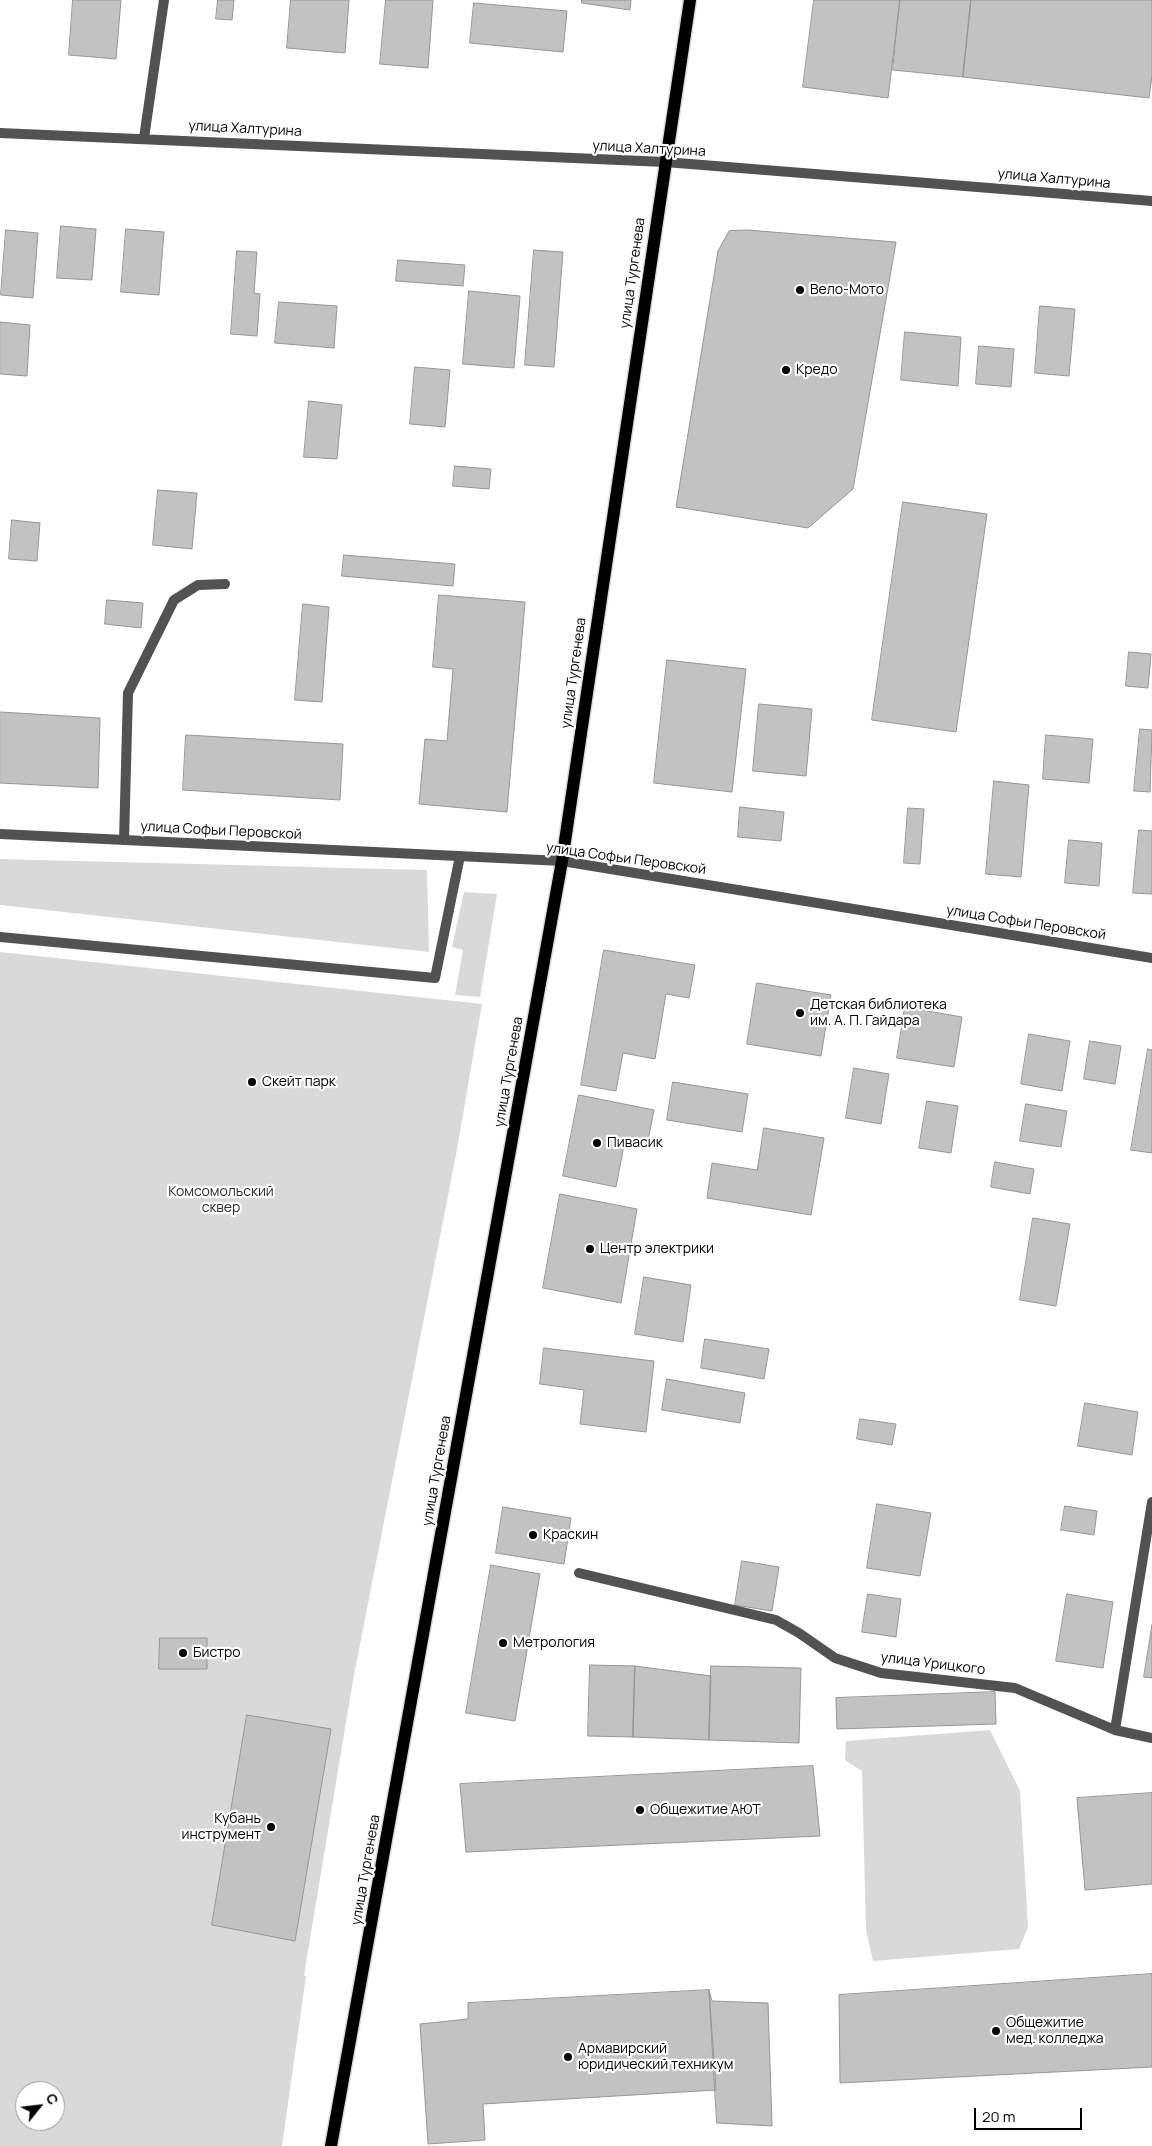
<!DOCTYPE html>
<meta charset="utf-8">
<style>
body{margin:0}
#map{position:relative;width:1152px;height:2146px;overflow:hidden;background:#fff;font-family:Manrope,sans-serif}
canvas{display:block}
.north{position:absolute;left:15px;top:2081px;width:50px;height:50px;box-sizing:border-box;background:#fff;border:1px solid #999;border-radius:50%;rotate:61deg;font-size:14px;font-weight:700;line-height:20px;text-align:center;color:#000}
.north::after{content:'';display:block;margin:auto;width:18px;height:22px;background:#000;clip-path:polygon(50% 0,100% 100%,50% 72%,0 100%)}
.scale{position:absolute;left:974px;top:2108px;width:108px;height:22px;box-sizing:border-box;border:2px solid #000;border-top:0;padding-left:6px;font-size:15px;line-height:18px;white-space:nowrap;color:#000;-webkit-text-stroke:4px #fff;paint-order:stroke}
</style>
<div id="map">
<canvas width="1152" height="2146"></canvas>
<div class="north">С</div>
<div class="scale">20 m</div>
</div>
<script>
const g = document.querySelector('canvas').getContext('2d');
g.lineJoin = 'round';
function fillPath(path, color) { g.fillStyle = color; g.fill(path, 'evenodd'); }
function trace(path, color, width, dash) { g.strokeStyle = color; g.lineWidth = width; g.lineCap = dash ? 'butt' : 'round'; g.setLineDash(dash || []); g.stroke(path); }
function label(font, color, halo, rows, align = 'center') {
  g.font = font + ' Manrope,sans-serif'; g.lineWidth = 4.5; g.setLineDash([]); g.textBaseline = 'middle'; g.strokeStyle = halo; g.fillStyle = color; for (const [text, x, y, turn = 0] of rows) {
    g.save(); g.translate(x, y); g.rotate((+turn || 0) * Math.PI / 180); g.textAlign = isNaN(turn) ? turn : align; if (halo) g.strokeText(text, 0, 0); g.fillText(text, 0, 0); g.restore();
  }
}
const green = new Path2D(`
 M 0,859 L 427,870 L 429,952 L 0,905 Z
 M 464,892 L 497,894 L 480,997 L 455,995 L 463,950 L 452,947 Z
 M 0,952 L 482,1004 L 456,1155 L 353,1680 L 305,1969 L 304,1976 L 306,1976 L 282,2146 L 0,2146 ZM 25,2091 L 55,2091 L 55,2121 L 25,2121 Z
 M 990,1730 L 1020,1791 L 1028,1927 L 1019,1949 L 873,1961 L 866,1930 L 862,1771 L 845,1760 L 846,1741 Z`);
const building = new Path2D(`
 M 73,0 L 121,0 L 116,59 L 69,55 Z
 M 218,0 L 234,0 L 232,20 L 216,19 Z
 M 291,0 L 349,0 L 345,53 L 287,48 Z
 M 386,0 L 433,0 L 428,68 L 380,64 Z
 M 582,0 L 631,0 L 630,10 L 582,3 Z
 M 814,0 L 900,0 L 888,98 L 803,87 Z
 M 900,0 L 971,0 L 963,77 L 893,70 Z
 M 971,0 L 1152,0 L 1152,76 L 1149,98 L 963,77 Z
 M 474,3 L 567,11 L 563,52 L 470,43 Z
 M 61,226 L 96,229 L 92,280 L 57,278 Z
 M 126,229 L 164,232 L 159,295 L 121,292 Z
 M 6,230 L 38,233 L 33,298 L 1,295 Z
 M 747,230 L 896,242 L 853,489 L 808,528 L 676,507 L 718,251 L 729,231 Z
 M 534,250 L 563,252 L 554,367 L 525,365 Z
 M 237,251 L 257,252 L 254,293 L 260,294 L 257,336 L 231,334 Z
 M 398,260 L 465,265 L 463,286 L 396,281 Z
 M 469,291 L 520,296 L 514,368 L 463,364 Z
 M 279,302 L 337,306 L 334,348 L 275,343 Z
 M 1040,306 L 1075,309 L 1069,376 L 1035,373 Z
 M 0,322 L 30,325 L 27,376 L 0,374 Z
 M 905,332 L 961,337 L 958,386 L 901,380 Z
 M 979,346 L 1014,349 L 1011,387 L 976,384 Z
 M 415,367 L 450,370 L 445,427 L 410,424 Z
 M 309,401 L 342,405 L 337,459 L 304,457 Z
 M 455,466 L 491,469 L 489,489 L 453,486 Z
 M 158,490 L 197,493 L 192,549 L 153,545 Z
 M 903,502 L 987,514 L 956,732 L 872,720 Z
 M 12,520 L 40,523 L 37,561 L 9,559 Z
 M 344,555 L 455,564 L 453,586 L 342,576 Z
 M 439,595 L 525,602 L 507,812 L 419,804 L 425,739 L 447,741 L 453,669 L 433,667 Z
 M 107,600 L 143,603 L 141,628 L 105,624 Z
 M 303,604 L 329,607 L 322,702 L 295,700 Z
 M 1129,652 L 1151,654 L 1148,688 L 1126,686 Z
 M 667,660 L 746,669 L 732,792 L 654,783 Z
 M 759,704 L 812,709 L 806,776 L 753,771 Z
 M 0,712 L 100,718 L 98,788 L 0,783 Z
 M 1140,729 L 1152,730 L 1150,792 L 1134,791 Z
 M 186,735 L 343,744 L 340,800 L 183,790 Z
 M 1046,735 L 1093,739 L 1089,783 L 1043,779 Z
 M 994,781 L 1029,785 L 1021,877 L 986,874 Z
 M 740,807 L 784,812 L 781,841 L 738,837 Z
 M 908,808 L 924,809 L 920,864 L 904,863 Z
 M 1139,830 L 1152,831 L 1152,894 L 1133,893 Z
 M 1069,840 L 1102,843 L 1099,886 L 1065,883 Z
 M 604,950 L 695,965 L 689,998 L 666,994 L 655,1059 L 623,1053 L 616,1091 L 581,1085 Z
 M 757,983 L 831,995 L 821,1056 L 747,1044 Z
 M 905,1007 L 962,1017 L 954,1067 L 897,1058 Z
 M 1029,1034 L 1070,1041 L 1062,1091 L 1021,1084 Z
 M 1090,1041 L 1121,1046 L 1115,1084 L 1084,1079 Z
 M 1148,1049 L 1152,1050 L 1152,1153 L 1131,1150 Z
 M 854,1068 L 889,1074 L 881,1124 L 846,1118 Z
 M 673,1082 L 748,1094 L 742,1132 L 667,1120 Z
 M 579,1095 L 654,1110 L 647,1145 L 625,1140 L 616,1187 L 563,1176 Z
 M 927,1101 L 958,1106 L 951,1153 L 919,1148 Z
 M 1026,1104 L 1067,1111 L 1061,1147 L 1020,1141 Z
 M 764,1128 L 824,1138 L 811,1215 L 707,1198 L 712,1163 L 757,1170 Z
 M 995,1162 L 1034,1169 L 1030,1194 L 991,1187 Z
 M 560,1194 L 637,1209 L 621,1303 L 543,1288 Z
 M 1033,1218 L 1070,1224 L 1056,1306 L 1020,1300 Z
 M 644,1277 L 691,1285 L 683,1342 L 635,1334 Z
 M 705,1339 L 769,1349 L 764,1379 L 701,1368 Z
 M 544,1348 L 654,1361 L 646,1432 L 580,1424 L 584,1390 L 540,1384 Z
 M 667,1379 L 745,1393 L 740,1423 L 662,1410 Z
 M 1085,1403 L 1138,1412 L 1132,1455 L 1078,1446 Z
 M 860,1419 L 896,1424 L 892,1445 L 857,1439 Z
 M 877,1504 L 931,1513 L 920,1576 L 867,1568 Z
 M 1065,1506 L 1097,1511 L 1094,1535 L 1061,1530 Z
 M 503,1507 L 571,1518 L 564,1564 L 496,1553 Z
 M 742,1561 L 779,1567 L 772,1611 L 735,1605 Z
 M 491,1565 L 540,1574 L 515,1721 L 466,1713 Z
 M 868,1594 L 901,1599 L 896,1637 L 862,1632 Z
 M 1067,1594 L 1113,1602 L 1103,1668 L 1056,1661 Z
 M 1152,1625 L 1152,1678 L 1144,1677 Z
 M 160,1638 L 207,1638 L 207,1669 L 159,1669 Z
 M 590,1665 L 635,1666 L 633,1737 L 588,1736 Z
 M 635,1666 L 711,1676 L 709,1740 L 633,1737 Z
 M 711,1666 L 801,1668 L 799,1743 L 709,1740 Z
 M 995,1692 L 996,1724 L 837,1729 L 836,1698 Z
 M 247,1715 L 331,1729 L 295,1941 L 212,1925 Z
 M 813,1766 L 820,1836 L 466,1852 L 460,1784 Z
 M 1152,1793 L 1152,1884 L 1085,1890 L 1077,1798 Z
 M 1152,1974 L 1152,2067 L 840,2083 L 839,1995 Z
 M 709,1990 L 716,2090 L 483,2104 L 485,2140 L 428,2144 L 420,2024 L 468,2019 L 468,2003 Z
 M 709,1990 L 712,2001 L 768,2003 L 772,2126 L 717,2123 Z`);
const lane = new Path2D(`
 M 124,840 L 128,693 L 174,600 L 198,585 L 225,584
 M 0,937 L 435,978 L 460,856
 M 579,1573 L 776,1620 L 799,1633 L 835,1658 L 881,1673 L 1015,1688 L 1115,1730 L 1152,1738
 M 1115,1730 L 1152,1502`);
const street = new Path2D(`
 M 0,133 L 665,162 L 1152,201
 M 144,138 L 164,0
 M 0,834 L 562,861 L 1152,958`);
const primary = new Path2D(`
 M 331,2146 L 562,861 L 690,0`);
const markers = [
 [800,290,5,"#000"],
 [786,370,5,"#000"],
 [800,1013,5,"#000"],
 [252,1082,5,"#000"],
 [597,1143,5,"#000"],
 [590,1249,5,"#000"],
 [533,1535,5,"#000"],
 [503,1643,5,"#000"],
 [183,1653,5,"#000"],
 [640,1810,5,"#000"],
 [271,1827,5,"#000"],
 [996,2031,5,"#000"],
 [568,2057,5,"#000"]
];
const streetNames = [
 ["улица Халтурина",245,129,3],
 ["улица Халтурина",649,149,3],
 ["улица Халтурина",1054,179,5],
 ["улица Тургенева",633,273,-82],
 ["улица Тургенева",574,673,-82],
 ["улица Софьи Перовской",221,831,3],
 ["улица Софьи Перовской",626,859,8],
 ["улица Софьи Перовской",1026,923,9],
 ["улица Тургенева",509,1072,-80],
 ["улица Тургенева",437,1471,-80],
 ["улица Урицкого",933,1664,7],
 ["улица Тургенева",366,1870,-80]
];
const poiNames = [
 ["Вело-Мото",810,290],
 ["Кредо",796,370],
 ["Детская библиотека",810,1005],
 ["им. А. П. Гайдара",810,1021],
 ["Скейт парк",262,1082],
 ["Пивасик",607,1143],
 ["Центр электрики",600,1249],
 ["Краскин",543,1535],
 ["Метрология",513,1643],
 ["Бистро",193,1653],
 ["Общежитие АЮТ",650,1810],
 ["Кубань",261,1819,"right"],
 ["инструмент",261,1835,"right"],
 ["Общежитие",1006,2023],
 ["мед. колледжа",1006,2039],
 ["Армавирский",578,2049],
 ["юридический техникум",578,2065]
];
const parkNames = [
 ["Комсомольский",221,1192],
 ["сквер",221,1208]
];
fillPath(green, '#d9d9d9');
fillPath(building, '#c2c2c2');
trace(building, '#969696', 1);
trace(primary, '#dbdbdb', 15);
trace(lane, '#525252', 10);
trace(street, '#525252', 10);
trace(primary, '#000', 12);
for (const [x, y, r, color] of markers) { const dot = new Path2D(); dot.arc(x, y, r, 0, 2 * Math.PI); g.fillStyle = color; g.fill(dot); trace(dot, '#fff', 2); }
label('14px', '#000', '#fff', streetNames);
label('14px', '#000', '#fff', poiNames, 'left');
label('14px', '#303030', '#fff', parkNames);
</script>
